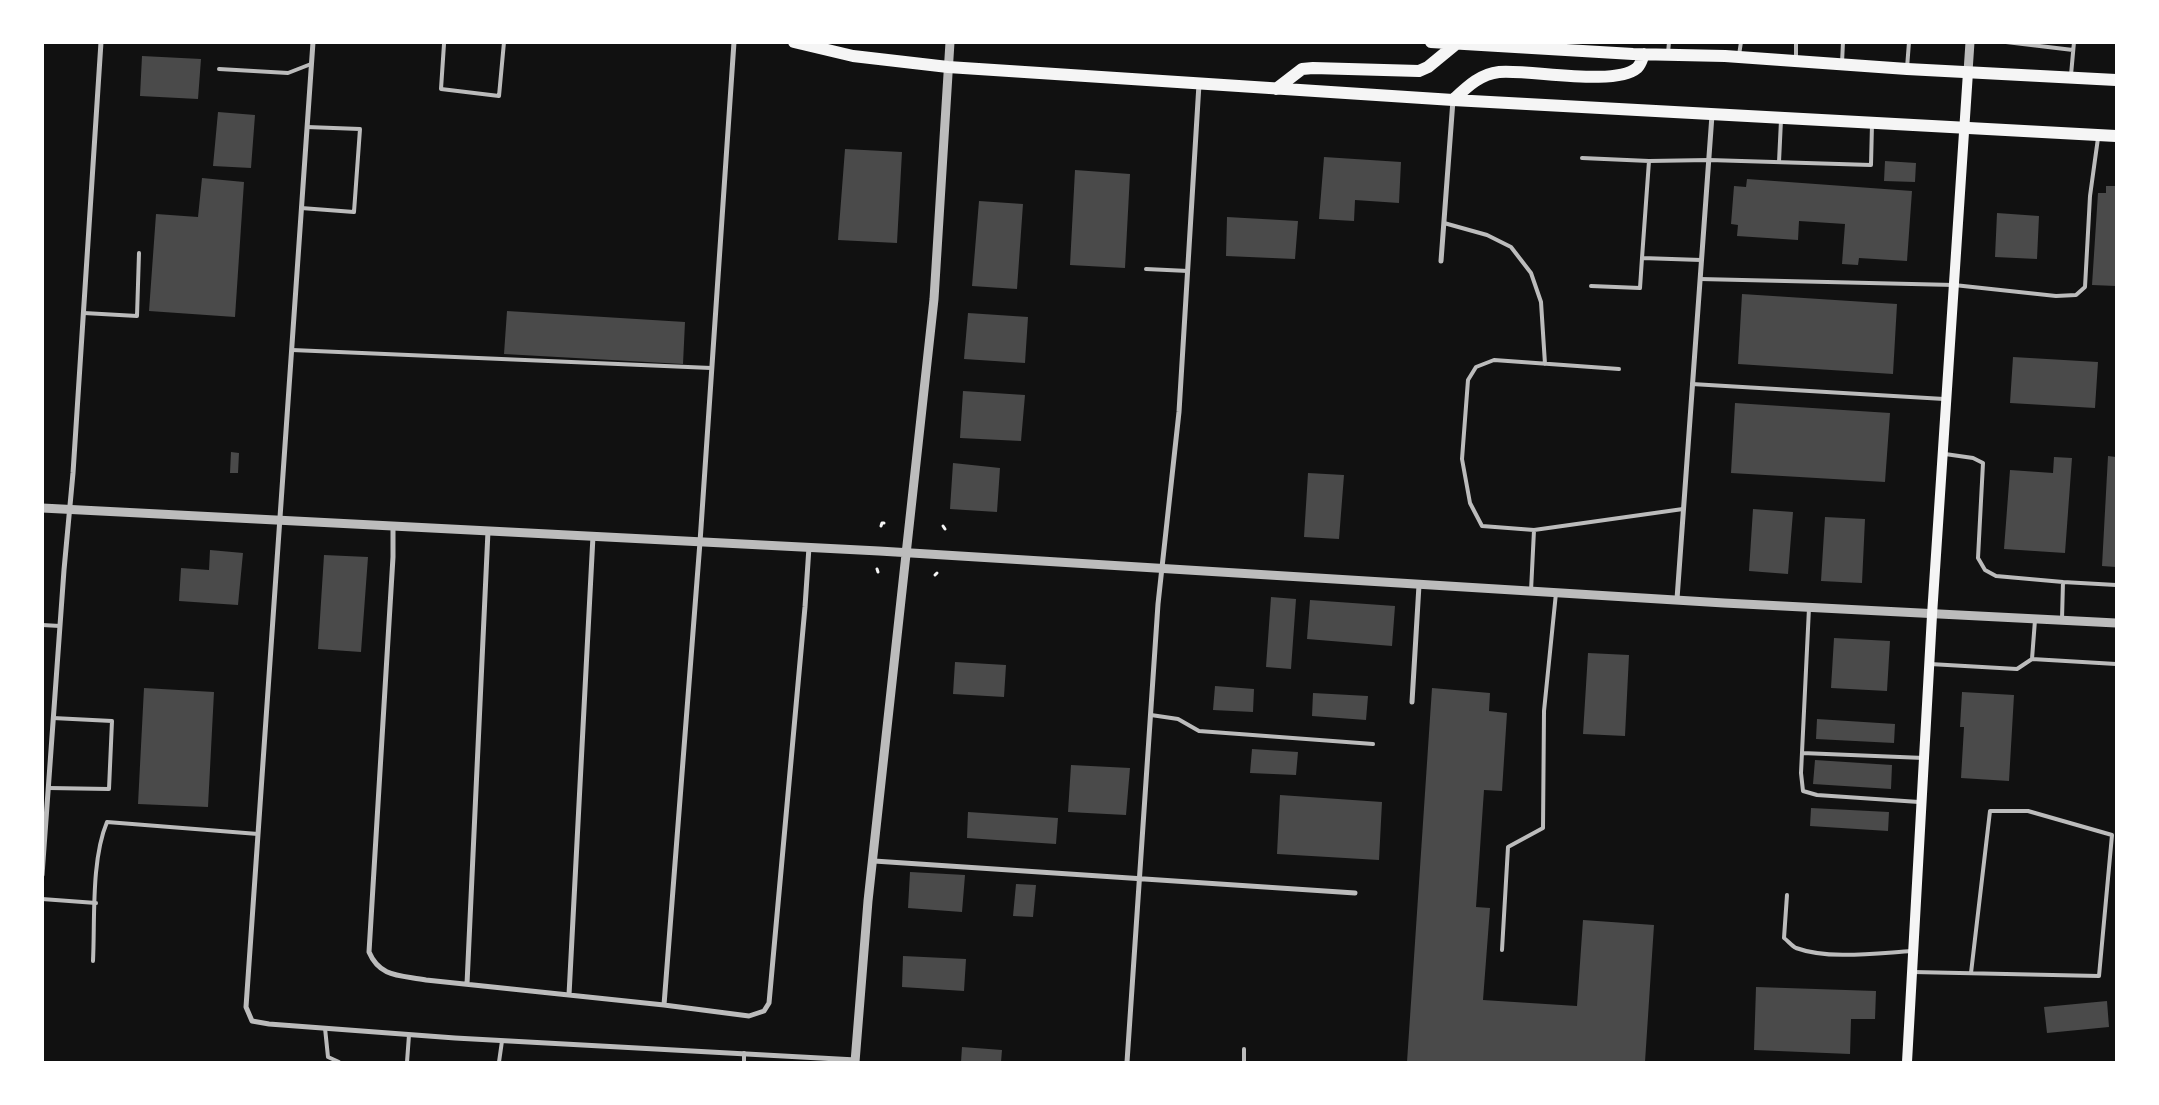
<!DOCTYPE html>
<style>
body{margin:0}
#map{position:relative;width:2159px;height:1105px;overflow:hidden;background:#111;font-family:Cabin,sans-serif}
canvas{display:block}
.frame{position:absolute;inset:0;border:44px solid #fff;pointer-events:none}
</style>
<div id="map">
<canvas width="2159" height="1105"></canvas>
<div class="frame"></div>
</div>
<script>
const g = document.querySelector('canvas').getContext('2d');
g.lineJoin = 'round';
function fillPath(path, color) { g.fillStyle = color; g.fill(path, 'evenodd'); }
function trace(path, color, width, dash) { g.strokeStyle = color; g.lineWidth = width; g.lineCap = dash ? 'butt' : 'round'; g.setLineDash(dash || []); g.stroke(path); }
const building = new Path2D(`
 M 142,56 L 201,59 L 198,99 L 140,96 Z
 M 218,112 L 255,115 L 251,168 L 213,166 Z
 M 845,149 L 902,152 L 897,243 L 838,240 Z
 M 1324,157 L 1401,162 L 1399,203 L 1355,200 L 1354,221 L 1319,219 Z
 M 1885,161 L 1916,163 L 1915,182 L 1884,181 Z
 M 1075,170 L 1130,174 L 1125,268 L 1070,265 Z
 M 202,178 L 244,182 L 235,317 L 149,311 L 156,214 L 198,217 Z
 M 1747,179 L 1912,191 L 1907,261 L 1859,258 L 1858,265 L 1842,264 L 1845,224 L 1799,221 L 1798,240 L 1737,236 L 1738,225 L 1731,224 L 1734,186 L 1746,187 Z
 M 2106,186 L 2116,186 L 2116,286 L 2092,285 L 2098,193 L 2106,193 Z
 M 979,201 L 1023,204 L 1017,289 L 972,286 Z
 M 1997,213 L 2039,216 L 2037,259 L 1995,257 Z
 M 1227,217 L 1298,221 L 1295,259 L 1226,256 Z
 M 1742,294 L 1897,304 L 1893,374 L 1738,364 Z
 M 507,311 L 685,322 L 683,364 L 504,354 Z
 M 968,313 L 1028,317 L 1025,363 L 964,359 Z
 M 2013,357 L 2098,362 L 2095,408 L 2010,403 Z
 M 963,391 L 1025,395 L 1021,441 L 960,438 Z
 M 1735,403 L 1890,413 L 1885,482 L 1731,473 Z
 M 231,452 L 239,453 L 238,473 L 230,473 Z
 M 2108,456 L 2116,457 L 2116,567 L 2102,566 Z
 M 2054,457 L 2072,458 L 2065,553 L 2004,549 L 2010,470 L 2053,473 Z
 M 953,463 L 1000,468 L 997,512 L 950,509 Z
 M 1308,473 L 1344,475 L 1339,539 L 1304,537 Z
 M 1753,509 L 1793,512 L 1788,574 L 1749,571 Z
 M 1825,517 L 1865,519 L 1862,583 L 1821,581 Z
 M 210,550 L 243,553 L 238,605 L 179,601 L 181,568 L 209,570 Z
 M 324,555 L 368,557 L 361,652 L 318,649 Z
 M 1271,597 L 1296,599 L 1291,669 L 1266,667 Z
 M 1310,600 L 1395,606 L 1392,646 L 1307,639 Z
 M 1834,638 L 1890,641 L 1887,691 L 1831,688 Z
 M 1588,653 L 1629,655 L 1625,736 L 1583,734 Z
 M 955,662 L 1006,665 L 1004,697 L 953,694 Z
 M 1215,686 L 1254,689 L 1253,712 L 1213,710 Z
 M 144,688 L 214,692 L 208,807 L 138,804 Z
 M 1432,688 L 1490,693 L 1489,711 L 1507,713 L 1502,791 L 1484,790 L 1476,907 L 1490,908 L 1483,1000 L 1577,1006 L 1583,920 L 1654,925 L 1645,1062 L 1407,1062 Z
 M 1962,692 L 2014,695 L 2009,781 L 1961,778 L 1964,727 L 1960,727 Z
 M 1313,693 L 1368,696 L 1366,720 L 1312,716 Z
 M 1817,719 L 1895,724 L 1894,743 L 1816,739 Z
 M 1252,749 L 1298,752 L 1296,775 L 1250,773 Z
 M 1815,760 L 1892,765 L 1891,789 L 1813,784 Z
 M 1071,765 L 1130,768 L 1126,815 L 1068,812 Z
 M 1280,795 L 1382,802 L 1379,860 L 1277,854 Z
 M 1811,808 L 1889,812 L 1888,831 L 1810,826 Z
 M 968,812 L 1058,818 L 1056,844 L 967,838 Z
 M 910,872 L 965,875 L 962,912 L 908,908 Z
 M 1016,884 L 1036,885 L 1033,917 L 1013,916 Z
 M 903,956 L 966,959 L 964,991 L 902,987 Z
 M 1756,987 L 1876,991 L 1875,1019 L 1851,1019 L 1850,1054 L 1754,1050 Z
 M 2107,1001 L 2109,1027 L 2047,1033 L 2044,1007 Z
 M 962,1047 L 1002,1050 L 1001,1062 L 961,1062 Z`);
const path = new Path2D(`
 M 881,526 L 882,523 L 884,523
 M 943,526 L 945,529
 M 877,569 L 878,572
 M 935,575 L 937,573`);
const service = new Path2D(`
 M 2006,42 L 2073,50
 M 444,44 L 441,89 L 499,96 L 504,42
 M 1668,53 L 1669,42
 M 1739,55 L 1741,42
 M 1796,58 L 1796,42
 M 1842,63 L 1843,42
 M 1907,68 L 1909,42
 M 219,69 L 288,73 L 311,64
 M 2071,75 L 2074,42
 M 1582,158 L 1649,161
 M 1779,162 L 1781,120
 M 301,208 L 354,212 L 360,129 L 307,127
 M 1444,223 L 1487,235 L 1511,247 L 1531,273 L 1541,302 L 1545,364
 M 1701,260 L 1642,258 L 1649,161 L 1709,160 L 1871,165 L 1872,124
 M 1146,269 L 1188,271
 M 1700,279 L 1954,285 L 2056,296 L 2076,295 L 2085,287 L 2090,196 L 2098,138
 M 1591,286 L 1640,288 L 1642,258
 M 84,313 L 137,316 L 139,253
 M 292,350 L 711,368
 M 1692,384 L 1944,399
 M 1945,454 L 1973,458 L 1983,463 L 1978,558 L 1985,570 L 1996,576 L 2063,582
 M 1534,530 L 1683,509
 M 1531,591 L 1534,530 L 1482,526 L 1470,503 L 1462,459 L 1468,380 L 1476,367 L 1494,360 L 1619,369
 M 1809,608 L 1801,773 L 1803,791 L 1817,795 L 1919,802
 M 2062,619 L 2063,582 L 2116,585
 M 2035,620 L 2032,659 L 2116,664
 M 42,625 L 60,626
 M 1930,664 L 2017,669 L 2032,659
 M 1151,715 L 1178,719 L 1199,731 L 1373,744
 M 1802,753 L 1924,758
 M 49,788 L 109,789 L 112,721 L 53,718
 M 1787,895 L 1784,938 C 1788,941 1792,946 1796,948 C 1829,960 1878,953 1912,951
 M 42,899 L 96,903
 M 1502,950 L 1508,847 L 1543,828 L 1544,711 L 1556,593
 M 93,961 C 95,920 91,860 107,822 L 258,834
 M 1913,972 L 2099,976 L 2112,835 L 2028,811 L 1990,811 L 1971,973
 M 325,1028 L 328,1057 L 339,1062
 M 1244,1049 L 1244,1062
 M 407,1062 L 409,1035
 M 499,1062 L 502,1041
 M 744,1062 L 744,1053`);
const minor = new Path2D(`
 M 313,42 L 246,1007 L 252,1021 L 269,1024 L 455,1038 L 856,1060
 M 1441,261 L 1453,100
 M 393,526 L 393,557 L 369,952 C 380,978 401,975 426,980 L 664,1005 L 749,1016 L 764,1011 L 769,1003 L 805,607 L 809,547
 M 1677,599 L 1712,115
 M 1412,702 L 1419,585
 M 874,861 L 1355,893
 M 42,875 L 64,570 L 73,473 L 101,42
 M 467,984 L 488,531
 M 569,995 L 593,536
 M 664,1005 L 700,542 L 734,42
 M 1127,1062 L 1158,604 L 1179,412 L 1199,84`);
const tertiary = new Path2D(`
 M 1968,72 L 1970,42
 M 42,508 L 879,551 L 1724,603 L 2116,623
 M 855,1062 L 868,901 L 934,299 L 950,42`);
const secondary = new Path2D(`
 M 1907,1062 L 1932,615 L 1968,72`);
const primary = new Path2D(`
 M 794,42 L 853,56 L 948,67 L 1453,100 L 2116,136
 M 1431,42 L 1633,54 L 1725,56 L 1907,69 L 2116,80
 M 1276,89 L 1302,69 L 1313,68 L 1419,71 L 1428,67 L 1456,44
 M 1453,100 C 1467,87 1480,74 1499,72 C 1529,69 1615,87 1637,68 C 1641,64 1642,59 1644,54`);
fillPath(building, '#4a4a4a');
trace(path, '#f5f5f5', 3);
trace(service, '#bcbcbc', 4);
trace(minor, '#bcbcbc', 5);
trace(tertiary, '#bcbcbc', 9);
trace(secondary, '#f5f5f5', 10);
trace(primary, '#f5f5f5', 12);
</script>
